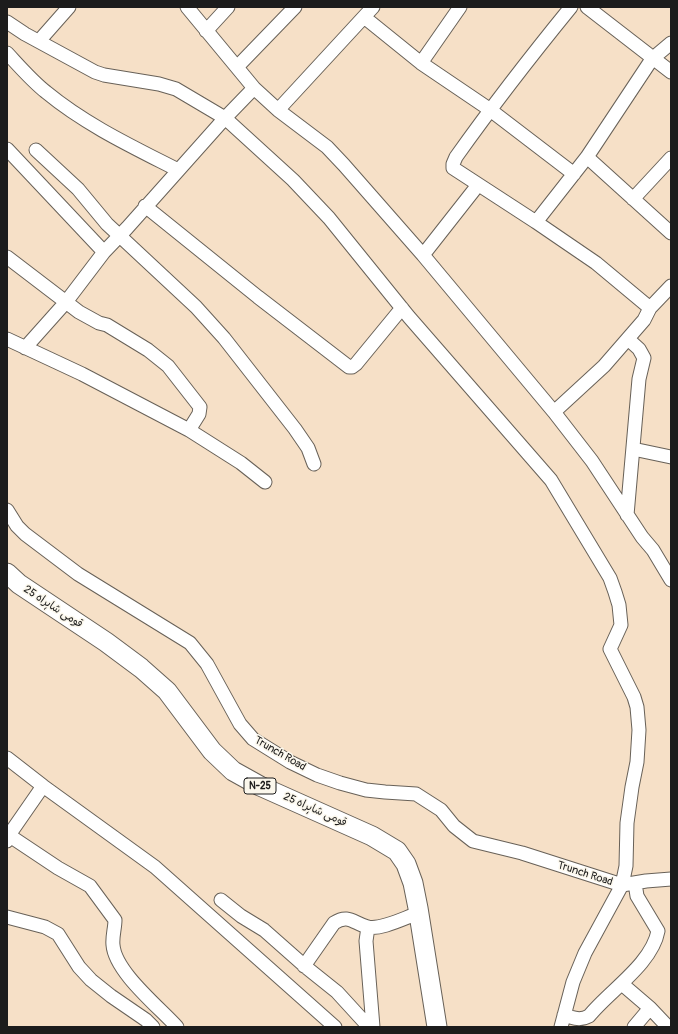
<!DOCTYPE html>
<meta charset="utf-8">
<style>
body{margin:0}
#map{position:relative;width:678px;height:1034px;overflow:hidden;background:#f6e0c7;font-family:Pangolin,sans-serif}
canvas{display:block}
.frame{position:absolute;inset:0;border:8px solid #1c1c1c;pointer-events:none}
</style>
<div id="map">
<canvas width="678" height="1034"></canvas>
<div class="frame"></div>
</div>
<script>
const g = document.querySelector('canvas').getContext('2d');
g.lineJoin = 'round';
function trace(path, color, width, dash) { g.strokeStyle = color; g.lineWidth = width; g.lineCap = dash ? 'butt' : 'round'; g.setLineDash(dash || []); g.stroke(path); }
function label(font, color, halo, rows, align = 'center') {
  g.font = font + ' Pangolin,"Playpen Sans Arabic",sans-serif'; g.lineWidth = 3; g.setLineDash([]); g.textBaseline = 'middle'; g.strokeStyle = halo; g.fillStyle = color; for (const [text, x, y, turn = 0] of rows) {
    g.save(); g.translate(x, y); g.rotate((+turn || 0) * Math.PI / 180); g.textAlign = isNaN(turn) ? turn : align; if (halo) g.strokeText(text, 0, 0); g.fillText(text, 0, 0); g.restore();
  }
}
const minor = new Path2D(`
 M 187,7 L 254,88 L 278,110 L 327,147 L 344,165 L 423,255 L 554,412 L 592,461 L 642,537 L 653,550 L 671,580
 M 571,7 C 531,56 493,105 456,157 L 453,164 L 453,168 L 536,222 L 596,263 L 650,308
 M 587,7 L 671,72
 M 364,17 L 421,63 L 489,109 L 574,174
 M 7,22 L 25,34 L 95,72 L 104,75 L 159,84 L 176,89 L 225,118 L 293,180 L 329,218 L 409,317 L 551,480 L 610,578 L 615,592 L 619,605 L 621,625 L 610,649 L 634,697 L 637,707 L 639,730 L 637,762 L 632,787 L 627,823 L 626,866 L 622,885 L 585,953 L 573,982 L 561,1027
 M 206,31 L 228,7
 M 39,41 L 69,7
 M 7,53 C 20,67 32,81 46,92 C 86,125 133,147 178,170
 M 421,63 L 460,7
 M 237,67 L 295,7
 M 278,110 L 373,7
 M 7,149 L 104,252
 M 36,150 L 78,189 L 107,224 L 196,307 L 224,338 L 295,429 L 308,448 L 314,464
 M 587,157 L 671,233
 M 633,199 L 671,158
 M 145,206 L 258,297 L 349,367 L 352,367 L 356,364 L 402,308
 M 536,222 L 587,157 L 652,59 L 671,43
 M 423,255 L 478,185
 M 7,257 L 79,312 L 99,323 L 107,325 L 148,350 L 168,366 L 200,407 L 199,414 L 189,430
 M 7,339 L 82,374 L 189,430 L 241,463 L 265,482
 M 25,348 L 66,302 L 104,252 L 127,228 L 225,118 L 254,88
 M 554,412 L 604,366 L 644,320 L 650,308 L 671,286
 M 633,449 L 671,457
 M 7,510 L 17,526 L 25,534 L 78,574 L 190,643 L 207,664 L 240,724 L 253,739 L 290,762 L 317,775 L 340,783 L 366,790 L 385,792 L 416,794 L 441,810 L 454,826 L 473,841 L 522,853 L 622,885 L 646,881 L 671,879
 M 627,515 L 639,379 L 644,358 L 639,349 L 628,339
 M 7,758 L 43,786 L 155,867 L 335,1027
 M 7,834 L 58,868 L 90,886 L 115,920 C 115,928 112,937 113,945 C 115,972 159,1007 177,1027
 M 7,841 L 9,835 L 43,786
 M 221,900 L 241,916 L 264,930 L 307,968 L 337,992 L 369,1027
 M 7,917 L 45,927 L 58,934 L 79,967 L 91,980 L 111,996 L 146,1020 L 153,1027
 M 368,927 L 366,941 L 373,1027
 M 304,966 L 334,923 C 349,913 354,924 368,927 C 382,930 406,917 419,913
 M 622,984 L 650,1008 L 668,1027
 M 564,1015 C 573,1018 580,1021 589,1016 C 609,991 652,964 658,931 L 637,896 L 635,883
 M 634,1027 L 650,1008`);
const highway = new Path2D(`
 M 7,573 L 19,584 L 106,642 L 141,668 L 167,691 L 212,751 L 233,771 L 260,786 L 372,836 L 397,851 L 406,864 L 413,883 L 418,908 L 437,1027`);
const shields = [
 [260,786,32]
];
const shieldNames = [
 ["N-25",260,786]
];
const streetNames = [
 ["قومی شاہراہ 25",53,607,33],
 ["Trunch Road",280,754,30],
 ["قومی شاہراہ 25",315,810,24],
 ["Trunch Road",585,874,18]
];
trace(minor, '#686158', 15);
trace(highway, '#686158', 21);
trace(minor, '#fff', 13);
trace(highway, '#fff', 19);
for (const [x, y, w] of shields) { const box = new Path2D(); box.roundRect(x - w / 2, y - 8, w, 16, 3); g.fillStyle = '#fbf7ec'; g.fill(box); trace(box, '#1c1c1c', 1); }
label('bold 10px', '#1c1c1c', null, shieldNames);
label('11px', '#1c1c1c', '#fbf7ec', streetNames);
</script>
